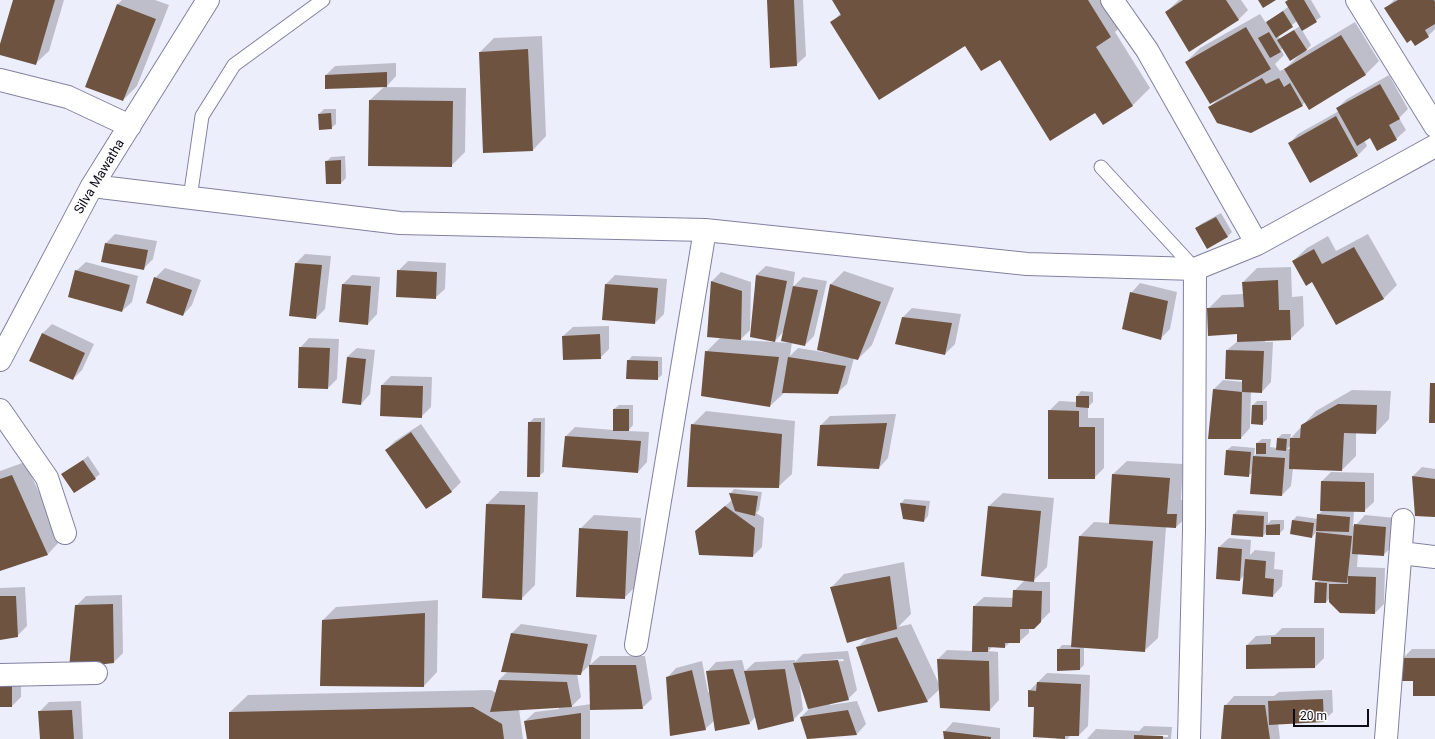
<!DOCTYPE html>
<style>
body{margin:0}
#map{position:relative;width:1435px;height:739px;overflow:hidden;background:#edeefc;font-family:Roboto,sans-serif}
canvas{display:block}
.scale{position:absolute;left:1293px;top:709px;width:76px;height:18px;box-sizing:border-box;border:2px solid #0d0d18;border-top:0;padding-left:5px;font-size:12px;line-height:14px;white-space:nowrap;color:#0d0d18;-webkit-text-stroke:3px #fcfcfc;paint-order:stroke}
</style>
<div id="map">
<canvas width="1435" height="739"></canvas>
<div class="scale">20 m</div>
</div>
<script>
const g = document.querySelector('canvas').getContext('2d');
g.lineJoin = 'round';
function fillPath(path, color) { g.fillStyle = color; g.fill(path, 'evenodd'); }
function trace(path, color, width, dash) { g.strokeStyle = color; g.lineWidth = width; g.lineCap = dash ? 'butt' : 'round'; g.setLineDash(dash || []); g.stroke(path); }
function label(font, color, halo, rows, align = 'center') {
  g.font = font + ' Roboto,sans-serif'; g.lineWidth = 4; g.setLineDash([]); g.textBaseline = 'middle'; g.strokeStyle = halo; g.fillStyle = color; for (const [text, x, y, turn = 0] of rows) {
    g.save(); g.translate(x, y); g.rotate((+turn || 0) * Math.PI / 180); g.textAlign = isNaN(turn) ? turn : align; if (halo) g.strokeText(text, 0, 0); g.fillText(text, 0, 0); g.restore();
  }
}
const shadow = new Path2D(`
 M 14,0 L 64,0 L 49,51 L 35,64 L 0,54 L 0,48 Z
 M 122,0 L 155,0 L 169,5 L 137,86 L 123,100 L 118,4 Z
 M 768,0 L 803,0 L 806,56 L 796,65 Z
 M 833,0 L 1116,0 L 1128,19 L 1115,32 L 1150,88 L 1133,105 L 1103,124 L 1095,111 L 1000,59 L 966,45 L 832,22 L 841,13 Z
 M 1179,0 L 1241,0 L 1248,10 L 1238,20 L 1166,12 Z
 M 1288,0 L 1311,0 L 1321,17 L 1302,30 L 1311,45 L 1305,52 L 1355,22 L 1379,61 L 1366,74 L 1309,108 L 1305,102 L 1302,105 L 1210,107 L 1217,100 L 1186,62 L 1200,48 L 1260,14 L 1266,23 L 1288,7 ZM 1297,21 L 1300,26 L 1280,39 L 1278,36 ZM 1283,48 L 1300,54 L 1286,68 L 1280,71 L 1275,64 L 1284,55 L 1281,50 Z
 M 1394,0 L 1435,0 L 1435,29 L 1428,36 L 1386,8 Z
 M 542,36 L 546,136 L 533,150 L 484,152 L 480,52 L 494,38 Z
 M 396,63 L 396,76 L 386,87 L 466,88 L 465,152 L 451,166 L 370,100 L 385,86 L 326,75 L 335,66 Z
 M 1389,75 L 1408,109 L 1399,118 L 1406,130 L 1396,139 L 1370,137 L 1364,140 L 1367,146 L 1358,155 L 1311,182 L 1289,144 L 1298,134 L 1339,111 L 1337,108 L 1347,99 Z
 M 324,109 L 336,109 L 336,124 L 331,128 L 319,114 Z
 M 345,156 L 346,178 L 341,183 L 327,183 L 326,162 L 331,157 Z
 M 1221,213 L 1232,232 L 1227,237 L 1196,228 L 1201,224 Z
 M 115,234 L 157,241 L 153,259 L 144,268 L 103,261 L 106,243 Z
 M 1368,234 L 1397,285 L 1383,299 L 1293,261 L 1307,248 L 1328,236 L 1336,251 Z
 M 305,254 L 331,256 L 325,309 L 316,318 L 296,263 Z
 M 408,261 L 446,263 L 445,289 L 435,298 L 398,271 Z
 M 86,262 L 138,276 L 132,302 L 122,311 L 76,271 Z
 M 766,266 L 795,272 L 793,287 L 803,277 L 827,281 L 814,336 L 805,345 L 792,342 L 790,356 L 798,348 L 829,353 L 831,284 L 844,271 L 894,288 L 872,345 L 858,359 L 854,358 L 847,384 L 837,393 L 784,393 L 770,406 L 706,352 L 721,337 L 712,281 L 721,272 L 751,282 L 750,330 L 740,340 L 791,343 L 784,331 L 775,341 L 752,336 L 756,275 Z
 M 1291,267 L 1292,297 L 1303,296 L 1304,326 L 1290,339 L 1265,340 L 1265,342 L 1273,342 L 1271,382 L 1262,392 L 1251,391 L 1250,428 L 1241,438 L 1214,389 L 1223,380 L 1243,382 L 1227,350 L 1238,341 L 1238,333 L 1208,309 L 1222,295 L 1244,294 L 1243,282 L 1257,268 Z
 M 165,268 L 201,280 L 192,305 L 183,315 L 155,278 Z
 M 352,275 L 380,277 L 377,314 L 368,324 L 343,284 Z
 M 615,275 L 667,279 L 664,314 L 655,323 L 606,284 Z
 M 1140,283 L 1177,292 L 1170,329 L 1161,338 L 1131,293 Z
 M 912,308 L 961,314 L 955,344 L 945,354 L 903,317 Z
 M 52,324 L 94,344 L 82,370 L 73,379 L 42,334 Z
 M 609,326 L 609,349 L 600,358 L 563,336 L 573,327 Z
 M 309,338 L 339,339 L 337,379 L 328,388 L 300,348 Z
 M 357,348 L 375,350 L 370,394 L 361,404 L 347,357 Z
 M 632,356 L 662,357 L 662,375 L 657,379 L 628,361 Z
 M 391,376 L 432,377 L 431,407 L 422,416 L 382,385 Z
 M 1352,390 L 1391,391 L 1389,419 L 1376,433 L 1356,432 L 1356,456 L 1342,470 L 1293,468 L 1291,486 L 1282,495 L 1253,472 L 1248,476 L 1227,450 L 1232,446 L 1255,448 L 1254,456 L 1257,453 L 1257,443 L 1262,439 L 1271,439 L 1270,447 L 1277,448 L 1278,438 L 1282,434 L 1291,434 L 1290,439 L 1316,411 ZM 1291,445 L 1291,449 L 1287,449 Z
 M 1081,391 L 1093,392 L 1093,402 L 1088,407 L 1088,418 L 1104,418 L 1104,468 L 1094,478 L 1049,411 L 1059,401 L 1077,402 L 1077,396 Z
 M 1257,401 L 1267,401 L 1267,419 L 1262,424 L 1253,405 Z
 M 619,405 L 633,405 L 633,425 L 628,431 L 649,432 L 647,462 L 638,472 L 566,436 L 575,427 L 614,430 L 614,409 Z
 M 706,411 L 795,421 L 792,474 L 778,487 L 692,425 Z
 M 896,414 L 888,458 L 879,468 L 821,425 L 830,416 Z
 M 534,418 L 545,418 L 544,472 L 539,476 L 529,423 Z
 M 421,424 L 461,482 L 452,491 L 426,508 L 386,450 L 395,441 Z
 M 88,456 L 100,474 L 95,478 L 63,475 Z
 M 1127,461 L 1183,464 L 1181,500 L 1190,501 L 1190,514 L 1176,527 L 1166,527 L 1158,638 L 1144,651 L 1084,647 L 1084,665 L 1080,669 L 1058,650 L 1062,645 L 1073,645 L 1080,536 L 1094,522 L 1110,523 L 1113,474 Z
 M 25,462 L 61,540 L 48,554 L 0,570 L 0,471 Z
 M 1422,467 L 1435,469 L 1435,516 L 1413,476 Z
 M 1331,472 L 1374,473 L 1374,502 L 1364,511 L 1354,511 L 1353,526 L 1355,526 L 1365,515 L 1395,518 L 1393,546 L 1383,555 L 1358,553 L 1357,567 L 1385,568 L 1384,604 L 1375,613 L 1330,598 L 1326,602 L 1316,583 L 1319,580 L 1313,579 L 1317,531 L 1312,537 L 1291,533 L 1293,520 L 1297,516 L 1318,519 L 1318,515 L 1323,510 L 1322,481 Z
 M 734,489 L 762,492 L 759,510 L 756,513 L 764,518 L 762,547 L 753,556 L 696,531 L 732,500 L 730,494 Z
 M 500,491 L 538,492 L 535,585 L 521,599 L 487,504 Z
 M 1003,493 L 1054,498 L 1047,567 L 1032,582 L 1050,582 L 1050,612 L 1034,628 L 1029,628 L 1029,633 L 1019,642 L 1010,642 L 1005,647 L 993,646 L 988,651 L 998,652 L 999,700 L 990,710 L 940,689 L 927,701 L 857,648 L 869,636 L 831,588 L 844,574 L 904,562 L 911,614 L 898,627 L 911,624 L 939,684 L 938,659 L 947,650 L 973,651 L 974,606 L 984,597 L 1014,598 L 1014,591 L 1025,580 L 989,506 Z
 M 905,499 L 930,501 L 928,516 L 924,521 L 904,518 L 901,503 Z
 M 1238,510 L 1268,512 L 1268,524 L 1271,520 L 1284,520 L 1284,529 L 1279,534 L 1267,532 L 1263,536 L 1234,514 Z
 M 594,515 L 641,518 L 638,584 L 624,598 L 580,529 Z
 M 1229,538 L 1251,540 L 1250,555 L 1255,550 L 1275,552 L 1274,569 L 1283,570 L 1282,586 L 1273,596 L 1244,575 L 1240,580 L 1219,547 Z
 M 25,587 L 27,626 L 17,636 L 0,639 L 0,588 Z
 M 122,595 L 123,653 L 114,662 L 76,606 L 86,596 Z
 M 438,600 L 437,672 L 424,686 L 323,620 L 336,607 Z
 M 521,624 L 597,635 L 590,665 L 580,674 L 577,674 L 581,697 L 571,707 L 591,704 L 590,665 L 600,656 L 645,656 L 652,699 L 642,708 L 590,709 L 590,739 L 528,739 L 525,721 L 535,712 L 559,709 L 559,707 L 519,709 L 523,739 L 230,739 L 230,712 L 248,695 L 491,690 L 496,693 L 499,680 L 508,671 L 502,671 L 512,633 Z
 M 1282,628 L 1324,628 L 1324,658 L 1315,667 L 1247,645 L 1256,636 L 1275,635 Z
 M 1412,649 L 1435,649 L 1435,695 L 1414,680 L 1402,659 Z
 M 848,651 L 857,690 L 848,699 L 830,703 L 830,705 L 857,701 L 866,724 L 857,734 L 808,739 L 801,717 L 809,709 L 799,679 L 803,710 L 793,720 L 756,716 L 749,724 L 715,720 L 705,729 L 667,678 L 676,668 L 702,661 L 708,692 L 710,692 L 707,672 L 716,662 L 742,660 L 745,671 L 755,662 L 795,660 L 795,662 L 803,654 ZM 843,659 L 844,661 L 805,664 L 805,662 Z
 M 1047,673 L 1090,675 L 1088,726 L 1079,735 L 1071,735 L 1067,739 L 1057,739 L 1035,706 L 1029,691 Z
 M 0,675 L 21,675 L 21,697 L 12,706 L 0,706 Z
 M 1332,690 L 1333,712 L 1323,721 L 1278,723 L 1280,739 L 1222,739 L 1225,706 L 1234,696 L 1274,696 L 1279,692 Z
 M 81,701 L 83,739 L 41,739 L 39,712 L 49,702 Z
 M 953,722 L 1000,728 L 1000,739 L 945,739 L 944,732 Z
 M 1144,726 L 1172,727 L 1171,739 L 1087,739 L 1096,729 L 1139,731 ZM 1143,735 L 1168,735 L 1168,737 L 1143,737 Z`);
const building = new Path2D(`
 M 13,0 L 55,0 L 36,65 L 0,55 L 0,44 Z
 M 767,0 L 794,0 L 797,66 L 770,68 Z
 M 832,0 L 1088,0 L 1111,37 L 1096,47 L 1133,106 L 1103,125 L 1095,113 L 1050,141 L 1000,60 L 981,71 L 965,46 L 879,100 L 830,22 L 841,15 Z
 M 1183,0 L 1226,0 L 1239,20 L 1189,52 L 1165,12 Z
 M 1258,0 L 1276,0 L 1263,8 Z
 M 1288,0 L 1304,0 L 1317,22 L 1302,31 L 1285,2 Z
 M 1398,0 L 1434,0 L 1435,2 L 1435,24 L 1425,30 L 1429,37 L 1415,46 L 1411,40 L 1407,43 L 1384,8 Z
 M 117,4 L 156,19 L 123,101 L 85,87 Z
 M 1283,11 L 1293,27 L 1276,38 L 1266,22 Z
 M 1246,27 L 1271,69 L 1210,104 L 1185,62 Z
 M 1294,30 L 1307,50 L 1290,61 L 1277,40 Z
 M 1269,32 L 1281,52 L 1270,58 L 1258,38 Z
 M 1341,35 L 1366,75 L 1309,110 L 1284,69 Z
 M 528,49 L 533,151 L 483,153 L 479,52 Z
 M 387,72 L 387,87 L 325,89 L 325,75 Z
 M 1262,78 L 1266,84 L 1279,78 L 1284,87 L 1290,83 L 1303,106 L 1251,133 L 1217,123 L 1208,107 Z
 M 1380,84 L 1400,119 L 1389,125 L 1397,140 L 1377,151 L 1370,138 L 1357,146 L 1336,108 Z
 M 369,100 L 453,101 L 452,167 L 368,166 Z
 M 331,113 L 332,129 L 319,130 L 318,114 Z
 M 1336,116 L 1358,156 L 1310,183 L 1288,143 Z
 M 341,160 L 341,184 L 326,184 L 325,161 Z
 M 1216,217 L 1228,237 L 1207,249 L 1195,228 Z
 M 105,243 L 148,250 L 144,270 L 101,262 Z
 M 1354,247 L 1384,299 L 1336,325 L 1312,282 L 1306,286 L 1292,261 L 1314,249 L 1322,264 Z
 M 295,263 L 322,265 L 316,319 L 289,316 Z
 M 75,270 L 130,285 L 122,312 L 68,297 Z
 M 397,270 L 437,272 L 436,299 L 396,297 Z
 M 756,275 L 787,281 L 775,342 L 750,337 Z
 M 154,277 L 192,290 L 183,316 L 146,303 Z
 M 1278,280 L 1279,310 L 1290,310 L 1291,340 L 1237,342 L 1237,334 L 1208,336 L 1207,308 L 1244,307 L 1242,282 Z
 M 711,281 L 742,291 L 741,340 L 707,337 Z
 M 342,284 L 371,286 L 368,325 L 339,322 Z
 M 605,284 L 658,288 L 655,324 L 602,320 Z
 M 830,284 L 881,302 L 858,360 L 817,350 Z
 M 793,286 L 818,290 L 805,346 L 781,341 Z
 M 1130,292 L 1168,301 L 1161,340 L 1122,329 Z
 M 902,317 L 952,323 L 945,355 L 895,344 Z
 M 42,333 L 85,353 L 73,380 L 29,361 Z
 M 600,334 L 601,359 L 563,360 L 562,336 Z
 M 299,347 L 330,348 L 328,389 L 298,388 Z
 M 1226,350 L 1264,351 L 1262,393 L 1242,392 L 1242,380 L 1225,379 Z
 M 705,351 L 779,357 L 770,407 L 701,396 Z
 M 347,357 L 366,359 L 361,405 L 342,403 Z
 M 788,357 L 846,366 L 838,394 L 782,393 Z
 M 627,360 L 658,361 L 658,380 L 626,379 Z
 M 1430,383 L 1435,383 L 1435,423 L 1429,423 Z
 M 381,385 L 423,386 L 422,418 L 380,416 Z
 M 1213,389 L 1242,392 L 1241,439 L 1208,439 Z
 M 1076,396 L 1089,396 L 1089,408 L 1076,407 Z
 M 1338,404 L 1377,405 L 1376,434 L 1344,433 L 1342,471 L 1289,469 L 1290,438 L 1300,438 L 1301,425 Z
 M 1252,405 L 1263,405 L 1263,425 L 1251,424 Z
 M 613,409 L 629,409 L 629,431 L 613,431 Z
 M 1048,410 L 1079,411 L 1079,427 L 1095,427 L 1095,479 L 1048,479 Z
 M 528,422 L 541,422 L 540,477 L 527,477 Z
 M 887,423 L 879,469 L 817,466 L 820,425 Z
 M 691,424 L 782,434 L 779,488 L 687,487 Z
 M 411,432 L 452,492 L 426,509 L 385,450 Z
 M 565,436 L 641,441 L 638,473 L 562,467 Z
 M 1277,438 L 1287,439 L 1286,451 L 1276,450 Z
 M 1256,443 L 1266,443 L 1266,454 L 1256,454 Z
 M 1226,450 L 1251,452 L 1249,477 L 1224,475 Z
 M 1253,456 L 1285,458 L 1282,496 L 1250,494 Z
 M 83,460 L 96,479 L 74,493 L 61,474 Z
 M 1112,474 L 1170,478 L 1167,514 L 1177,514 L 1176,528 L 1109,524 Z
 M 12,475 L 48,555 L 0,571 L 0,479 Z
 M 1412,476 L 1435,479 L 1435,517 L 1415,516 Z
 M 1321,481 L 1365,482 L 1365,512 L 1320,511 Z
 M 729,493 L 758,496 L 755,516 L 735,511 Z
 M 900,503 L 926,506 L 924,522 L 903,519 Z
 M 486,504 L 525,505 L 522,600 L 482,598 Z
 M 725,506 L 755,528 L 753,557 L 699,555 L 695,531 Z
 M 988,506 L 1041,511 L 1034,582 L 981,576 Z
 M 1233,514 L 1264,516 L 1263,537 L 1231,535 Z
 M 1317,514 L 1350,517 L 1349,532 L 1316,531 Z
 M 1292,520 L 1314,523 L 1312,538 L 1290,534 Z
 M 1280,524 L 1280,535 L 1266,535 L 1266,525 Z
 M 1354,524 L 1386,527 L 1384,556 L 1352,554 Z
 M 579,528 L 628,531 L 625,599 L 576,597 Z
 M 1316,532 L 1352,536 L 1347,583 L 1312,580 Z
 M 1079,536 L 1153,541 L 1145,652 L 1071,647 Z
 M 1218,547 L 1242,549 L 1240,581 L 1216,579 Z
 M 1245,559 L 1266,561 L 1265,578 L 1274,579 L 1273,597 L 1242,594 Z
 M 890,576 L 897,629 L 847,643 L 830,587 Z
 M 1348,576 L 1376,577 L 1375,614 L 1340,613 L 1329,602 L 1329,584 L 1348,584 Z
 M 1315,582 L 1327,583 L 1326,603 L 1314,603 Z
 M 1013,590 L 1042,591 L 1041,622 L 1034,629 L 1020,629 L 1020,643 L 1005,643 L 1005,648 L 988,647 L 988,652 L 972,652 L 973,606 L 1012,607 Z
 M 0,596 L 16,596 L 18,637 L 0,640 Z
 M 113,604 L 114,663 L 69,668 L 75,605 Z
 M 425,613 L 424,687 L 320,686 L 322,620 Z
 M 511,633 L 588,644 L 581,675 L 501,672 Z
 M 897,637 L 928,702 L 878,712 L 856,647 Z
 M 1271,637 L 1315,637 L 1315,668 L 1246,669 L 1246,645 L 1271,644 Z
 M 1057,649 L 1080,649 L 1080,670 L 1057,671 Z
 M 1401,658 L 1435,658 L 1435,696 L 1413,696 L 1413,681 L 1402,681 Z
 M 937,659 L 989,661 L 990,711 L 940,708 Z
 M 838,660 L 849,700 L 808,709 L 793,663 Z
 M 589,665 L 636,665 L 643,709 L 590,710 Z
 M 733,669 L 750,724 L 715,731 L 706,671 Z
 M 785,669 L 794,721 L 758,730 L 744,671 Z
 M 692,670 L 706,730 L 670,736 L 666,677 Z
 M 499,680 L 567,682 L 572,707 L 490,712 Z
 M 1037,682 L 1081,684 L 1079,736 L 1065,736 L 1065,739 L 1033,737 L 1034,707 L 1028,707 L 1028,690 L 1036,691 Z
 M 0,684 L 12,684 L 12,707 L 0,707 Z
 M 1323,699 L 1324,722 L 1269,725 L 1268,701 Z
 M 1224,705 L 1265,705 L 1270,739 L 1221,739 Z
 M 473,707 L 502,724 L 504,739 L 229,739 L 229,712 Z
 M 72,710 L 74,739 L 40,739 L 38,711 Z
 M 848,710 L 857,735 L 807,739 L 800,717 Z
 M 581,713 L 581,739 L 527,739 L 524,721 Z
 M 943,731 L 991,737 L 991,739 L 944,739 Z
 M 1134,735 L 1163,736 L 1163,739 L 1134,739 Z`);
const lane = new Path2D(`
 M 1101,167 L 1195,269
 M 190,198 L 202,116 L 234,65 L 323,0`);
const street = new Path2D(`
 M 1112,0 L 1147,50 L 1257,244
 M 1357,0 L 1435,126
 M 0,80 L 68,97 L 130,126
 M 92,186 L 400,223 L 705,230 L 1027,264 L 1195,269 L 1257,244 L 1435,146
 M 0,360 L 92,186 L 208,0
 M 0,410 L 47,478 L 65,533
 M 1401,553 L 1435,557
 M 636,645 L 705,230
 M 0,675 L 96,673
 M 1189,739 L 1194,530 L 1195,269
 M 1386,739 L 1403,520`);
const streetNames = [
 ["Silva Mawatha",100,177,-59]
];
fillPath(shadow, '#0003');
fillPath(building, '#6e5340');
trace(lane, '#8081a0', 15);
trace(street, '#8081a0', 24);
trace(lane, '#fff', 13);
trace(street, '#fff', 22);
label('13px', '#0d0d18', '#fcfcfc', streetNames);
</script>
